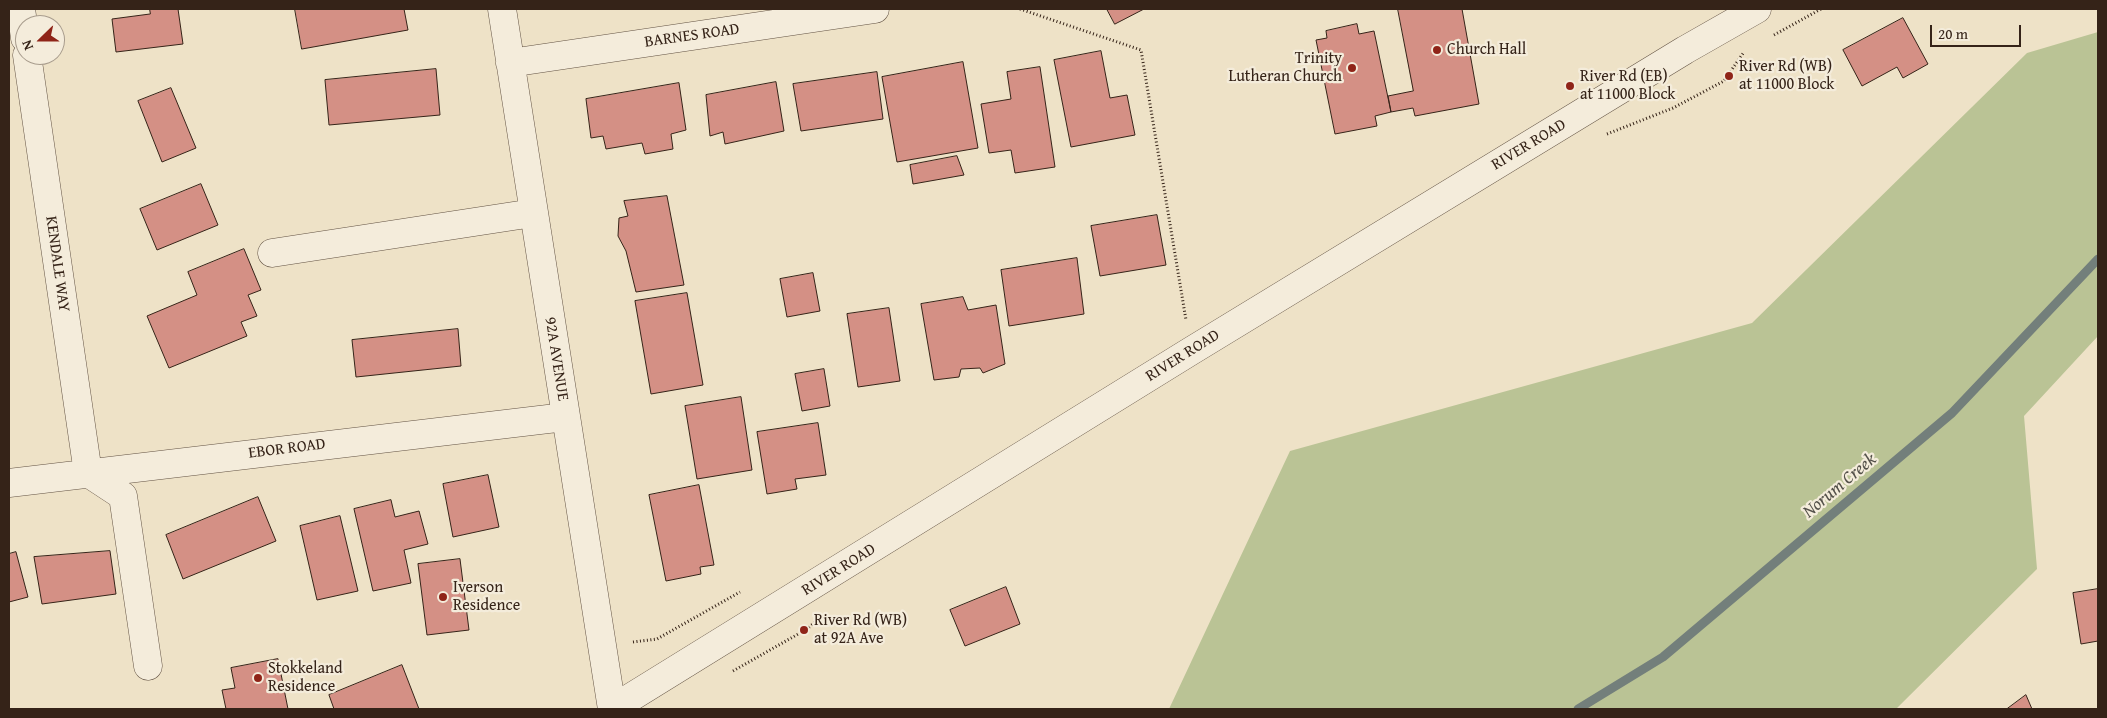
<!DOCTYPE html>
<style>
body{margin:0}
#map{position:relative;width:2107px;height:718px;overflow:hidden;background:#eee2c7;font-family:"Gentium Book Plus",serif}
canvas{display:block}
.frame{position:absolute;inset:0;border:10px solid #352318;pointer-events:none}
.north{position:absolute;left:15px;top:15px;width:50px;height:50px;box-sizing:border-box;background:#f4ecdb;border:1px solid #a89c8d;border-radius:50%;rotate:248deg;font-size:14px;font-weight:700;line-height:20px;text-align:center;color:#352318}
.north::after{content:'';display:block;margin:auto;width:18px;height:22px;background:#8f2418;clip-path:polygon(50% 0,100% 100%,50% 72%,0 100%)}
.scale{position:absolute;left:1930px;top:25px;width:91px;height:22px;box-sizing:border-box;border:2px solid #352318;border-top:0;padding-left:6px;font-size:15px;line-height:18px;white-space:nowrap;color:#352318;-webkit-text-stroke:4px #f4ecdb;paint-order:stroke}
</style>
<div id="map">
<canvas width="2107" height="718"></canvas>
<div class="frame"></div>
<div class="north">N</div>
<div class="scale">20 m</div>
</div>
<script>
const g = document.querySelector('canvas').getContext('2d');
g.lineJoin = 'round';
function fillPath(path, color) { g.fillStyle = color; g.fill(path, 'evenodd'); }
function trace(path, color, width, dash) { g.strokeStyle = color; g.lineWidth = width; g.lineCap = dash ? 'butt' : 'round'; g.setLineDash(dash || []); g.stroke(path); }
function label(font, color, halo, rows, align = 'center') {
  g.font = font + ' "Gentium Book Plus",serif'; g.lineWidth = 4.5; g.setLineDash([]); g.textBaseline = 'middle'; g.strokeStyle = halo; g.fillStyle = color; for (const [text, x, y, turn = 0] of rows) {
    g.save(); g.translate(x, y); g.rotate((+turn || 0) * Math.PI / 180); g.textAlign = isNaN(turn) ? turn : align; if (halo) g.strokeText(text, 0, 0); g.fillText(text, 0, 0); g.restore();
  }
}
const green = new Path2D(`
 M 2098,32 L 2098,336 L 2024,416 L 2037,569 L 1896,709 L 1169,709 L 1290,451 L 1752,323 L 2027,53 Z`);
const stream = new Path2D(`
 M 1578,709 L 1663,657 L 1952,413 L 2098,259`);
const building = new Path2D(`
 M 150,9 L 178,9 L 183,44 L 116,52 L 112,19 L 150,14 Z
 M 295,9 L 404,9 L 408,30 L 302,49 Z
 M 1107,9 L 1144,9 L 1115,24 Z
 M 1398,9 L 1462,9 L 1479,104 L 1415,116 L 1413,108 L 1391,112 L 1388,96 L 1413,91 Z
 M 1903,18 L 1928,64 L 1903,78 L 1897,67 L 1862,86 L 1843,50 Z
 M 1357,24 L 1359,34 L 1374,31 L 1391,112 L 1375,116 L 1377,126 L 1335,134 L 1316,40 L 1327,38 L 1326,31 Z
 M 1101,51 L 1110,98 L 1127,95 L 1135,135 L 1071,147 L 1054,60 Z
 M 963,62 L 978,148 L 897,162 L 882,77 Z
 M 1040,67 L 1055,167 L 1015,173 L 1011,150 L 989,153 L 981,104 L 1011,99 L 1007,72 Z
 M 436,69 L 440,115 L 329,125 L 325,80 Z
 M 877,72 L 883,119 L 801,131 L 793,84 Z
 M 776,82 L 784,131 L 725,144 L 723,132 L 710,136 L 706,95 Z
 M 679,83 L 686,130 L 671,134 L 673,149 L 645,154 L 642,143 L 606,149 L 603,136 L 591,138 L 586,99 Z
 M 171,88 L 196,148 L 162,162 L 138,101 Z
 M 957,156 L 964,175 L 913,184 L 910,165 Z
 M 201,184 L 218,225 L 157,250 L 140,209 Z
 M 667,196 L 684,285 L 636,292 L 626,251 L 618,236 L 619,218 L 628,216 L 624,201 Z
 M 1157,215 L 1166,265 L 1100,276 L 1091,226 Z
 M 244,249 L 261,290 L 248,295 L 257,316 L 241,322 L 247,336 L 169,368 L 147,316 L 197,295 L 188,272 Z
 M 1077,258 L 1084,314 L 1009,326 L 1001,270 Z
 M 813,273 L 820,311 L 787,317 L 780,279 Z
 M 687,293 L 703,385 L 651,394 L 635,301 Z
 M 963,297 L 968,310 L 996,305 L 1005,364 L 983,373 L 980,368 L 961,369 L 959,377 L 934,380 L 921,304 Z
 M 889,308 L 900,381 L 858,387 L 847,314 Z
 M 458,329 L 461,366 L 356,377 L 352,340 Z
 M 824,369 L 830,406 L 802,411 L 795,374 Z
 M 741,397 L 752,470 L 697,479 L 685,406 Z
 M 818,423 L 826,475 L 795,479 L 797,489 L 767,494 L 757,432 Z
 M 488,475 L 499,527 L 453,537 L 443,484 Z
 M 699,485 L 714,565 L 700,567 L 701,574 L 666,581 L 649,495 Z
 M 258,497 L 276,541 L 183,579 L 166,535 Z
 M 391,500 L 395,517 L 419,511 L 428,544 L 404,550 L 411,583 L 373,591 L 354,509 Z
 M 340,516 L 358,591 L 317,600 L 300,526 Z
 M 110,551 L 116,594 L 42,604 L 34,557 Z
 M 16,552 L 28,597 L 9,602 L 9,554 Z
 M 460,559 L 469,630 L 427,635 L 418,564 Z
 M 1006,587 L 1020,624 L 965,646 L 950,610 Z
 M 2098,589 L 2098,641 L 2081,644 L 2073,593 Z
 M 278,659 L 288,709 L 226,709 L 222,690 L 235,688 L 231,668 Z
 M 402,665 L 419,709 L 334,709 L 329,695 Z
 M 2026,695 L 2032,709 L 2007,709 Z`);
const path = new Path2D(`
 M 1020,9 L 1141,50 L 1186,320
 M 1774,35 L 1821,9
 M 1607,134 L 1673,108 L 1724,81 L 1744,52
 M 633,642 L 657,639 L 740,592
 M 733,671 L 807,629 L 821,617`);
const minor = new Path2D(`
 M 21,9 L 25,38
 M 502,9 L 612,709
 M 27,55 L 88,473 L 123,496 L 148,666
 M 510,63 L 875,9
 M 272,253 L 533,213
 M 9,483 L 565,417
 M 612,709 L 1191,351 L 1685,50 L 1757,9`);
const markers = [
 [1437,50,5,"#8f2418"],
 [1352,68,5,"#8f2418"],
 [1729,76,5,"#8f2418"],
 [1570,86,5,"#8f2418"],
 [443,597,5,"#8f2418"],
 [804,630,5,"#8f2418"],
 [258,678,5,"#8f2418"]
];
const streetNames = [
 ["BARNES ROAD",692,36,-8],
 ["RIVER ROAD",1529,145,-31],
 ["KENDALE WAY",57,264,82],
 ["RIVER ROAD",1183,356,-32],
 ["92A AVENUE",556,359,81],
 ["EBOR ROAD",287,449,-7],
 ["RIVER ROAD",839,570,-32]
];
const poiNames = [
 ["Church Hall",1447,50],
 ["Trinity",1342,59,"right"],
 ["Lutheran Church",1342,77,"right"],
 ["River Rd (WB)",1739,67],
 ["at 11000 Block",1739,85],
 ["River Rd (EB)",1580,77],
 ["at 11000 Block",1580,95],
 ["Iverson",453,588],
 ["Residence",453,606],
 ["River Rd (WB)",814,621],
 ["at 92A Ave",814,639],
 ["Stokkeland",268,669],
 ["Residence",268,687]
];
const waterNames = [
 ["Norum Creek",1840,486,-40]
];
fillPath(green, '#bac395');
trace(stream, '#737f7b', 9);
fillPath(building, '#d49085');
trace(building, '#352318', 1);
trace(minor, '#635344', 29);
trace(path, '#352318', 3, [1, 2.5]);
trace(minor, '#f4ecdb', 28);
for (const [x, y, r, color] of markers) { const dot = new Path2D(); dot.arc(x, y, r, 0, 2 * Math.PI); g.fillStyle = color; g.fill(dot); trace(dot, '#f4ecdb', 2); }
label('16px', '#352318', '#f4ecdb', streetNames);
label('16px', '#352318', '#f4ecdb', poiNames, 'left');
label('italic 18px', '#54514a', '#f4ecdb', waterNames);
</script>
